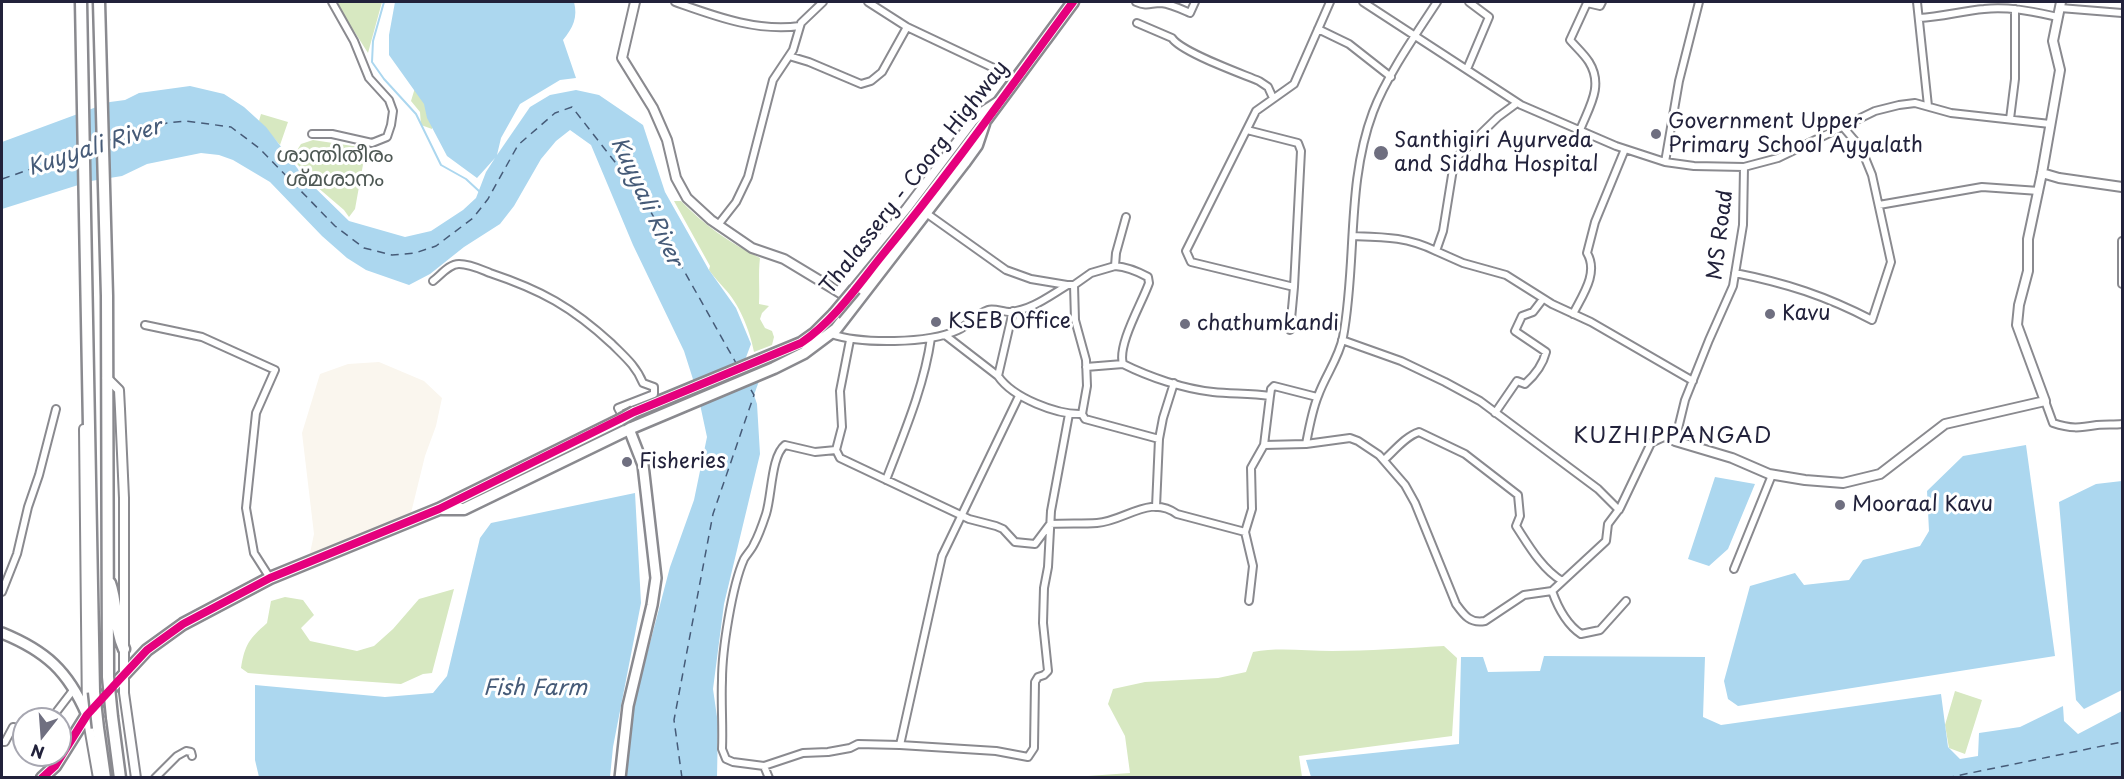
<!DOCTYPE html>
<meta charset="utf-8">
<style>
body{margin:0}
#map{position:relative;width:2124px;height:779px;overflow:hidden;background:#fff;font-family:"Playpen Sans",sans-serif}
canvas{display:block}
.frame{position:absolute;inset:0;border:3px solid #22223b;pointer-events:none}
.north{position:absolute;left:12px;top:707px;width:60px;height:60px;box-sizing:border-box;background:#fff;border:2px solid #a7a7b1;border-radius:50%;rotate:197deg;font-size:16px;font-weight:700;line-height:24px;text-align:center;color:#22223b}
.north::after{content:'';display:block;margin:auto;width:21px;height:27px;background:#6f6f80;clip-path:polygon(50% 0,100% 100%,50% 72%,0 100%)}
</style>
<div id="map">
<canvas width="2124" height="779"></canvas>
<div class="frame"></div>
<div class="north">N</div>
</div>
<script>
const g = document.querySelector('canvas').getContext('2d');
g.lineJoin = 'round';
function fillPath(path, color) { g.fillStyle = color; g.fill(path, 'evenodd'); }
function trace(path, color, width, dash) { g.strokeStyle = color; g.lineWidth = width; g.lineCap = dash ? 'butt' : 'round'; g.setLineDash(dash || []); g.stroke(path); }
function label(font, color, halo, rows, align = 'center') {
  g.font = font + ' "Playpen Sans","Noto Sans Malayalam",sans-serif'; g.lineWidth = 6; g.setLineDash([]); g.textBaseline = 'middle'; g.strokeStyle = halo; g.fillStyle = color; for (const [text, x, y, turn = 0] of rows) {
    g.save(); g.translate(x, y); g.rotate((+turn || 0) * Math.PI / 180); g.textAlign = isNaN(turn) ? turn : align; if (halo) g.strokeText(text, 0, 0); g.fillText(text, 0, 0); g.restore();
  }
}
const built = new Path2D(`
 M 379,362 L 424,381 L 442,398 L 436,426 L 425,456 L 411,513 L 309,558 L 314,534 L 302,433 L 320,374 L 348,364 Z`);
const green = new Path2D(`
 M 338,2 L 382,2 L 368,53 L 340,9 Z
 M 418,78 L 436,112 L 432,129 L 421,125 L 420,112 L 411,101 Z
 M 261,114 L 288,122 L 280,145 L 259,121 Z
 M 313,140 L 366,148 L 355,209 L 349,217 L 344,210 L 316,186 L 292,158 L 301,144 Z
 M 674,201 L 681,201 C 704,225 730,243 760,258 C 758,274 760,288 759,304 L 769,306 L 762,313 L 760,319 L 765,328 L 772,331 L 774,337 L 772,345 L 754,352 C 750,331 739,303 724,288 C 719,282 714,277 709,270 L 710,266 Z
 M 454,589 L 432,673 L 423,674 L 401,684 L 272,675 L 248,673 L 241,668 C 245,644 249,639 267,623 L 271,601 L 285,597 L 303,600 L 314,615 L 301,628 L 310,641 L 357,651 L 374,646 L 393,629 L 419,599 Z
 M 1444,646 L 1457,658 L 1452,736 L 1299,756 L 1302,777 L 1074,777 L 1130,773 L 1125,736 L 1108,704 L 1113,689 L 1145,682 L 1218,678 L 1246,672 L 1253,652 C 1279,647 1305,651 1332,651 C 1369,651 1406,648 1444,646 Z
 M 1955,691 L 1982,700 L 1965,754 L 1949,748 L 1945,725 Z`);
const water = new Path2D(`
 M 395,2 L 574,2 C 578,17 573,28 563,40 L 576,78 L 560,80 L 520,104 L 501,138 L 497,155 L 530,107 L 550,95 L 576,90 L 599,95 L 643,125 L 665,192 L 709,270 L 736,308 L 751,344 L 745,360 L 759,381 L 754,395 L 757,404 L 760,454 L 724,604 L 713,689 L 718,724 L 717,777 L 625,777 L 630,719 L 670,567 L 694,500 L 707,437 L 698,395 L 684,351 L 633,245 L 591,145 L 570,130 L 556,141 L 541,159 L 514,206 L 500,224 L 464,247 L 430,274 L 409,285 L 366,270 L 347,258 L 322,236 L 270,182 L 233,160 L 219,155 L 201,153 L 147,164 L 122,176 L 91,181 L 2,209 L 2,142 L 110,102 L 125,100 L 139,93 L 190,86 L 224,94 L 244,107 L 266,127 L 304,177 L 349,221 L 405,237 L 431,231 L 463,210 L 476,198 L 486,172 L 495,158 L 477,178 L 447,156 L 427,118 L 424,104 L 389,55 L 389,35 Z
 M 2026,445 L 2055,656 L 1738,706 L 1728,699 L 1724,681 L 1750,586 L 1795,573 L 1804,585 L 1849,580 L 1863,560 L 1920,546 L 1929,531 L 1927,491 L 1963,456 Z
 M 1715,477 L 1755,484 L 1728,549 L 1709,566 L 1688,559 Z
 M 2122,481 L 2122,690 L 2084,709 L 2076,700 L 2059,502 L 2096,484 Z
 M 635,493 L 641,603 L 613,747 L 610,777 L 259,777 L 255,760 L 255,685 L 385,697 L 433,693 L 447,676 L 480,538 L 491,523 Z
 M 1544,656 L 1705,657 L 1703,717 L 1721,725 L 1941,694 L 1948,747 L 1960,759 L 1978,756 L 1979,733 L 2020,727 L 2063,706 L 2064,721 L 2078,734 L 2122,711 L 2122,777 L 1311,777 L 1306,760 L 1459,744 L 1461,657 L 1483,657 L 1488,672 L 1540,671 Z`);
const stream = new Path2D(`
 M 384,2 L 373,41 L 372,62 L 384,79 L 416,114 L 441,165 L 466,179 L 480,192`);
const ferry = new Path2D(`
 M 106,141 L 167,123 L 186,121 L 231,127 L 259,148 L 335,226 L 364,248 L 392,255 L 415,253 L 436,246 L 473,218 L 488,199 L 518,145 L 555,113 L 572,107 L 643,198 L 736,363
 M 90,148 L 99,144
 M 2,179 L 80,152
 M 682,778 L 674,720 L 713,514 L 754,395 L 747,383
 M 1946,778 L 2122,742`);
const minor = new Path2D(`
 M 675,2 C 715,16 756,32 800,26
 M 868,2 L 907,27 L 1017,79
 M 1136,2 C 1148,7 1150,3 1161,3 C 1171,4 1181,9 1190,13 L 1195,2
 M 1363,2 L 1521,105 L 1616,146 L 1665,162
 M 1917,2 L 1928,106
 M 2060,8 L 2122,13
 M 1919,18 C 1941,17 1962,11 1984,9 C 2009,6 2034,12 2058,17
 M 1137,23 L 1172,38 C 1181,52 1240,73 1259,81 L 1268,87 L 1273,98
 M 1318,29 L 1349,44 L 1391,77
 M 789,56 L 809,62 L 861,84 L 871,81 L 882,72 L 907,27
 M 1467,69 L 1489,17 L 1469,2
 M 1517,103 L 1498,117 L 1459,155 L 1453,169 L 1443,231 L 1436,251 L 1463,263 L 1506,275 L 1552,304 L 1591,322 L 1693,381
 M 2010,119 L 2015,79 L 2015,9
 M 1247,130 L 1298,143 L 1301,151 L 1294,287
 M 1580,130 C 1589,107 1604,86 1589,62 C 1584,54 1576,47 1570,40 L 1587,3 L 1600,6 L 1602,2
 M 312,134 L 332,134 L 372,143 L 387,137 L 391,125 L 393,111 L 389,100 L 369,78 L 354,41 L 332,2
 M 1744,167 L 1778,158 L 1875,111 L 1899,105 L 1915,103 L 1951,113 L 2050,124
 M 1879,205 L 1982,187 L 2039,191
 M 926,213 L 1006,270 L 1031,279 L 1067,285
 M 718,225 L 736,202 L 748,177 L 773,80 L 793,50 L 801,23 L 823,2
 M 1353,236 C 1385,237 1407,237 1436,251
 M 2122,241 L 2122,284
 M 1115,266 C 1128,267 1137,271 1148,277 L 1149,283 C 1142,303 1117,345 1123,364 C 1149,377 1184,389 1213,392 C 1232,394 1251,393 1270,396 L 1271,389 L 1274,386 L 1317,397
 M 1735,273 C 1786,283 1826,296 1872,320 L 1891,262 L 1872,175 L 1861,148 L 1843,127
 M 433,281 C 441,275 449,264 459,264 C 470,264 480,269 490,273 C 541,290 572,307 612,344 C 625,357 636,366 643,383 L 654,387 L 654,394 L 618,408 L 629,429
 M 1074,285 L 1075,320 L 1086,360 L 1087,386 L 1082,414 L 1085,419 L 1159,439 L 1156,507
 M 1573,314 C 1582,296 1599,273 1587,253 L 1595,222 L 1625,149
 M 145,325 L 202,337 L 275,370 L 256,413 L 246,508 L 254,553 L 270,578
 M 1290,330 L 1294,287 L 1191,262 L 1186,251 L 1256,111 L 1294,84 L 1330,2
 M 831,334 C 861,344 928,344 958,330 C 969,325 976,314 988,310 C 994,308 1003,312 1010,312 C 1032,310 1049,296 1068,285 L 1074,285 L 1091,273 L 1115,266 L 1116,253 L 1126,217
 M 945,335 L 998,376 C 1013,398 1057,415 1082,414
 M 850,340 L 840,391 L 842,427 L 836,450 L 840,458 L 969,519 L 996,526 L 1003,529 L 1015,542 L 1035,544 L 1050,524 C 1066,523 1082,524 1097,523 C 1125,521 1150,494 1177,514 L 1245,532 L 1252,509 L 1251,468 L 1264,445 L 1270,396
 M 1342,340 L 1401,361 L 1445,382 L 1480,401 L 1598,489 L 1619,510
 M 1086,367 L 1123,364
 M 998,376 L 1013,311
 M 2045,401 L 2053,423 C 2071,429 2079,428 2097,425 C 2106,424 2114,425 2122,424
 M 1495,413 L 1517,381 L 1525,384 C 1534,376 1543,364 1546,352 L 1515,331 L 1522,316 L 1533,312 L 1543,299
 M 1159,439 L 1163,418 L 1174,383
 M 1306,444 C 1309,428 1312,411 1318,396 C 1325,376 1339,358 1343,337 C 1357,263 1346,184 1373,112 C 1386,77 1416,34 1437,2
 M 1264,445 L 1306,444 L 1350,438 L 1358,441 L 1379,455 L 1405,485 L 1415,503 L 1456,604 C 1464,615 1470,624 1485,621 L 1524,595 L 1552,591
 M 836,450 L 815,452 L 785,445 C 771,456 772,495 766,514 C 763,523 759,535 754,544 C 752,549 747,554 744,559 C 732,586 722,650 722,680 C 721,703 723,726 722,749 L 726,759 L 733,762 L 764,766 L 803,753 L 828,752 L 850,748 L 858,744 L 900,745 L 996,751 L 1028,757 L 1034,748 L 1035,682 L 1038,677 L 1044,675 L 1048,671 L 1043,623 L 1044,588 L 1048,567 L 1051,511 L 1069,414
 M 1384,460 C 1394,451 1406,436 1419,432 L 1465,454 L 1518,495 L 1520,516 L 1516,526 C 1529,546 1542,569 1562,581
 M 886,480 C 904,433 924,387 931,338
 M 1245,532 L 1253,566 L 1249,601
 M 1734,569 L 1772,475
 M 2,592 L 17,554 L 28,507 L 39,475 L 56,409
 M 1626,601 L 1600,630 L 1581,634 C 1566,624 1558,608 1552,591 L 1606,541 L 1608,524 L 1620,508 L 1651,443 L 1664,437 L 1675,441 L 1685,400 L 1709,340 L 1733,286 L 1743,225 L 1744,167 L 1694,166 L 1665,162 L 1679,81 L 1699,2
 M 51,719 L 74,689
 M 2,742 L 5,742 L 13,727 L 24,729
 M 900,745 L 942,556 L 1019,396
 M 764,766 L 769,778
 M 155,778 L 177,756 L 186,751 L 191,752 L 192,756`);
const tertiary = new Path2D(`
 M 635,2 L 622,58 L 653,108 L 667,140 L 676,178 L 687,198 L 711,220 L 752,248 L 784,259 L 852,300
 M 2042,173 L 2059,178 L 2122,187
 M 839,291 L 907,208 L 972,122 L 983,111 L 997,102
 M 107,378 L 119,390 L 120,409 L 124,498 L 124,693 L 136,778
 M 84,429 L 87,715 L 98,778
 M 1675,441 L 1732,458 L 1769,474 L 1805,480 L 1843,483 L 1880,474 L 1945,424 L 2045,401 L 2017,325 L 2019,305 L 2028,271 L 2028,239 L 2042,173 L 2060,70 L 2053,41 L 2061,2`);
const secondary = new Path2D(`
 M 2,633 C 46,651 68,671 87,715
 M 620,778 L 628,706 L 652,605 L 656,578 L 643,465 L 629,429`);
const primary = new Path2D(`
 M 855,289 C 931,196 1002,98 1073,2
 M 634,412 L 801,343 L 815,333 L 834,314
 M 442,509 L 464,509 L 629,429 L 774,368 L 804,353 L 836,329 L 964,163 L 977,145 L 984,124
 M 42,778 L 55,766 L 87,715 L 120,679 L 147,650 L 183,624 L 270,578 L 439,509 L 620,420`);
const trunk = new Path2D(`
 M 81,2 L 94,692
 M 99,2 L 107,296 L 108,677
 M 110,583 C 118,605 114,628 124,649
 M 112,717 L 120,778
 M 98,728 L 105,778`);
const primaryBridge = new Path2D(`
 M 834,314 L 855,289
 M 620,420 L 634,412`);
const trunkBridge = new Path2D(`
 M 108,677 L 112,717
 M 94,692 L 98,728`);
const bus1 = new Path2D(`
 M 42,778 L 55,766 L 87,715 L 120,679 L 147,650 L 183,624 L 270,578 L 439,509 L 634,412 L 801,343 C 835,320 858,285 884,253 C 951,172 1011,86 1073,2`);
const markers = [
 [1656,134,6,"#6f6f80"],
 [1381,153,8,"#6f6f80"],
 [1770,314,6,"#6f6f80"],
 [936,322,6,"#6f6f80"],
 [1185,324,6,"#6f6f80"],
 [627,462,6,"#6f6f80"],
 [1840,505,6,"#6f6f80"]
];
const poiNames = [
 ["Government Upper",1668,122],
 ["Primary School Ayyalath",1668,146],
 ["Santhigiri Ayurveda",1394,141],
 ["and Siddha Hospital",1394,165],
 ["Kavu",1782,314],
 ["KSEB Office",948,322],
 ["chathumkandi",1197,324],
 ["Fisheries",639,462],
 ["Mooraal Kavu",1852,505]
];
const parkNames = [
 ["ശാന്തിതീരം",335,156],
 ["ശ്മശാനം",335,180]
];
const streetNames = [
 ["Thalassery - Coorg Highway",915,178,-52],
 ["MS Road",1721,235,-83]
];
const waterNames = [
 ["Kuyyali River",95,148,-18],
 ["Kuyyali River",646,202,65],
 ["Fish Farm",535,689]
];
const neighbourhoodNames = [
 ["KUZHIPPANGAD",1673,437]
];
fillPath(built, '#faf6ee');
fillPath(green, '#d7e8c1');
fillPath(water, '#acd7ef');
trace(stream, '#acd7ef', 2);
trace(ferry, '#465b78', 1.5, [8, 6]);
trace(minor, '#8a8a8f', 10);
trace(tertiary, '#8a8a8f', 12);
trace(secondary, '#8a8a8f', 14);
trace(primary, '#8a8a8f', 15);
trace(trunk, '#8a8a8f', 15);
trace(minor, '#fff', 6);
trace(tertiary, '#fff', 8);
trace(secondary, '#fff', 9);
trace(primary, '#fff', 10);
trace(trunk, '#fff', 10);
trace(primaryBridge, '#8a8a8f', 15, []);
trace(trunkBridge, '#8a8a8f', 15, []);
trace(primaryBridge, '#fff', 10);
trace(trunkBridge, '#fff', 10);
trace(bus1, '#e5007d', 8);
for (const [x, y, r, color] of markers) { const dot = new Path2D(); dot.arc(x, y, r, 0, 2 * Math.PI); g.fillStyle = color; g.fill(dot); trace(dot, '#fff', 2); }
label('21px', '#22223b', '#fff', poiNames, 'left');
label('21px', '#4e5854', '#fff', parkNames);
label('21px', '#22223b', '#fff', streetNames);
label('italic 22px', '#465b78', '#fff', waterNames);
g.letterSpacing = '1.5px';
label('22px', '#22223b', '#fff', neighbourhoodNames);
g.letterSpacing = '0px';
</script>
